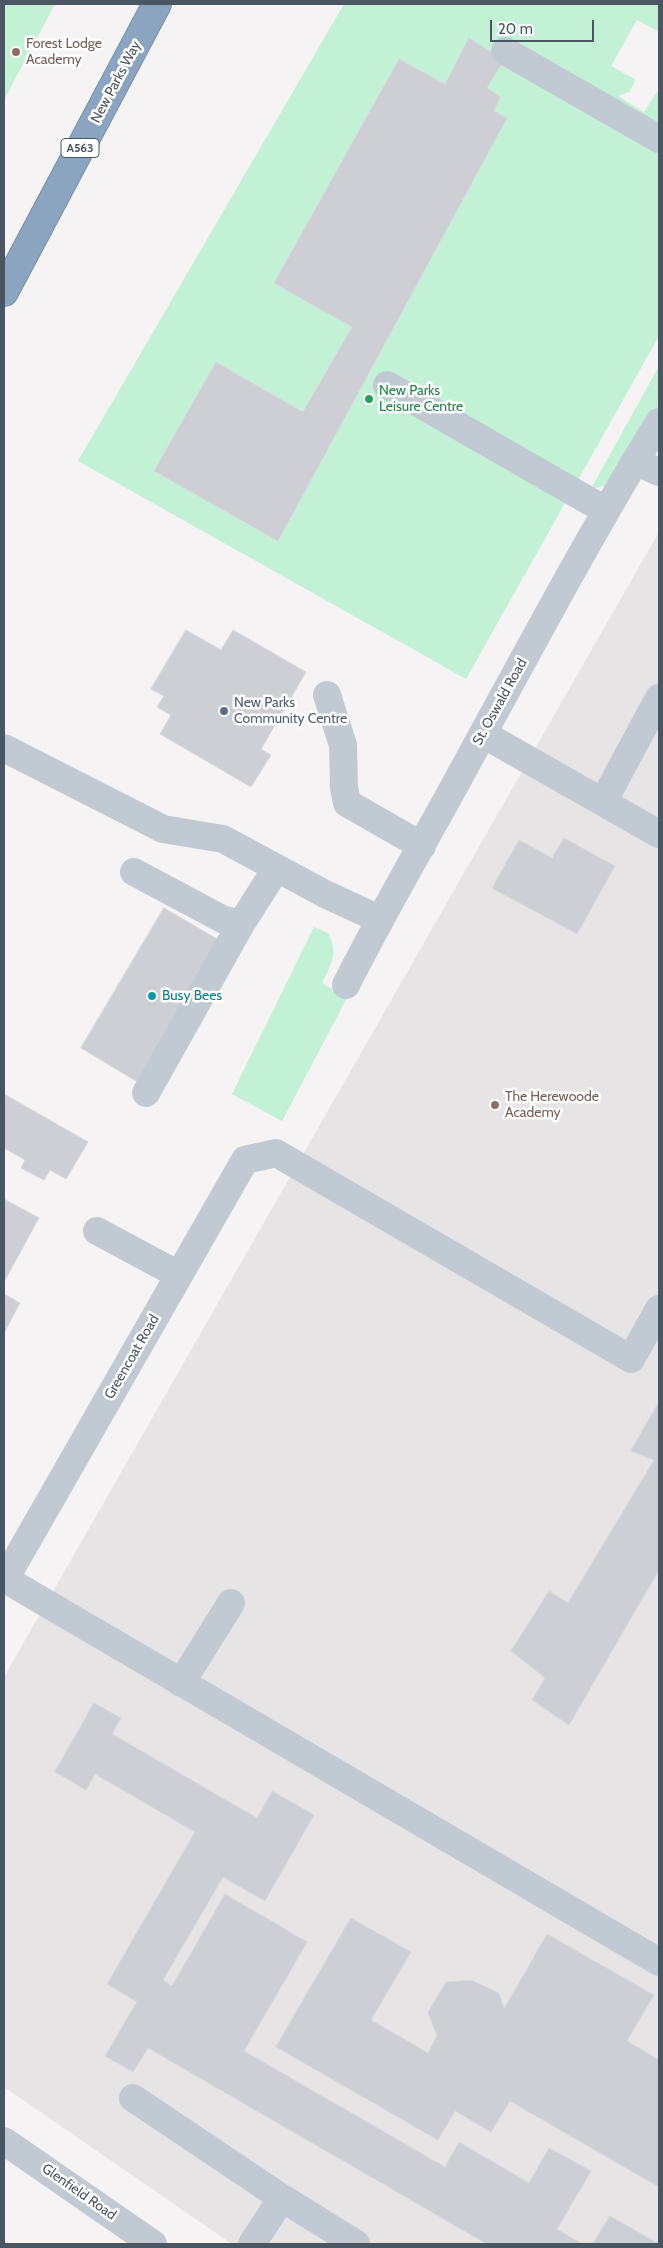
<!DOCTYPE html>
<style>
body{margin:0}
#map{position:relative;width:663px;height:2248px;overflow:hidden;background:#f5f3f3;font-family:Cabin,sans-serif}
canvas{display:block}
.frame{position:absolute;inset:0;border:5px solid #4a5661;pointer-events:none}
.scale{position:absolute;left:490px;top:20px;width:104px;height:22px;box-sizing:border-box;border:2px solid #4a5661;border-top:0;padding-left:6px;font-size:15px;line-height:18px;white-space:nowrap;color:#4a5661;-webkit-text-stroke:4px #fff;paint-order:stroke}
</style>
<div id="map">
<canvas width="663" height="2248"></canvas>
<div class="frame"></div>
<div class="scale">20 m</div>
</div>
<script>
const g = document.querySelector('canvas').getContext('2d');
g.lineJoin = 'round';
function fillPath(path, color) { g.fillStyle = color; g.fill(path, 'evenodd'); }
function trace(path, color, width, dash) { g.strokeStyle = color; g.lineWidth = width; g.lineCap = dash ? 'butt' : 'round'; g.setLineDash(dash || []); g.stroke(path); }
function label(font, color, halo, rows, align = 'center') {
  g.font = font + ' Cabin,sans-serif'; g.lineWidth = 5; g.setLineDash([]); g.textBaseline = 'middle'; g.strokeStyle = halo; g.fillStyle = color; for (const [text, x, y, turn = 0] of rows) {
    g.save(); g.translate(x, y); g.rotate((+turn || 0) * Math.PI / 180); g.textAlign = isNaN(turn) ? turn : align; if (halo) g.strokeText(text, 0, 0); g.fillText(text, 0, 0); g.restore();
  }
}
const education = new Path2D(`
 M 659,532 L 659,2244 L 232,2244 L 4,2087 L 4,1677 Z`);
const green = new Path2D(`
 M 4,4 L 55,4 L 4,100 Z
 M 344,4 L 659,4 L 659,32 L 637,20 L 611,66 L 636,80 L 629,92 L 618,96 L 644,112 L 657,92 L 659,93 L 659,336 L 466,679 L 78,461 Z
 M 659,366 L 659,405 L 612,484 L 591,489 Z
 M 314,927 L 328,933 C 339,952 331,965 322,983 L 347,998 L 282,1121 L 232,1094 Z`);
const building = new Path2D(`
 M 469,38 L 504,60 L 487,88 L 500,97 L 494,111 L 507,118 L 278,541 L 154,471 L 216,362 L 303,412 L 352,327 L 274,283 L 399,59 L 445,84 Z
 M 186,630 L 221,650 L 233,630 L 306,672 L 261,749 L 271,755 L 251,787 L 160,734 L 171,715 L 157,707 L 164,696 L 151,689 Z
 M 564,838 L 615,866 L 577,934 L 492,888 L 519,840 L 552,858 Z
 M 164,908 L 224,943 L 141,1084 L 81,1048 Z
 M 4,1094 L 88,1142 L 66,1179 L 50,1170 L 44,1180 L 21,1168 L 25,1160 L 4,1148 Z
 M 4,1199 L 39,1218 L 4,1282 Z
 M 4,1294 L 20,1303 L 4,1333 Z
 M 659,1402 L 659,1570 L 569,1725 L 532,1700 L 545,1678 L 511,1651 L 549,1591 L 568,1603 L 654,1460 L 631,1451 Z
 M 94,1703 L 121,1718 L 112,1734 L 257,1818 L 272,1791 L 314,1815 L 265,1901 L 223,1877 L 163,1980 L 172,1986 L 225,1894 L 307,1942 L 244,2051 L 445,2167 L 459,2142 L 529,2183 L 549,2148 L 591,2171 L 557,2229 L 582,2244 L 487,2244 L 148,2048 L 133,2072 L 105,2056 L 137,2002 L 107,1984 L 195,1832 L 95,1774 L 86,1790 L 55,1772 Z
 M 351,1918 L 411,1952 L 371,2020 L 428,2053 L 437,2036 L 428,2012 L 446,1982 L 471,1980 L 499,1993 L 504,2009 L 547,1934 L 654,1995 L 627,2041 L 659,2060 L 659,2187 L 510,2101 L 491,2132 L 455,2111 L 438,2140 L 276,2047 Z
 M 610,2216 L 659,2244 L 593,2244 Z`);
const minor = new Path2D(`
 M 505,51 L 659,139
 M 387,385 L 605,510
 M 635,461 L 659,472
 M 327,695 L 343,745 L 344,788 L 347,803 L 422,846
 M 483,734 L 659,834
 M 4,748 L 163,829 L 223,839 L 325,894 L 379,919
 M 603,802 L 659,698
 M 134,872 L 224,920 L 241,924 L 276,869
 M 346,985 C 382,913 423,844 462,772 C 526,655 589,536 659,422
 M 146,1093 L 241,924
 M 97,1231 L 179,1275
 M 5,1579 L 659,1962
 M 4,1581 L 245,1160 L 276,1153 L 631,1359 L 659,1309
 M 181,1683 L 231,1603
 M 133,2098 L 282,2198 L 356,2244
 M 4,2141 L 153,2244
 M 252,2244 L 282,2198`);
const highway = new Path2D(`
 M 4,292 L 157,4`);
const markers = [
 [16,52,5,"#8d6e63"],
 [369,399,5,"#2e9e5b"],
 [224,711,5,"#5c6f8a"],
 [152,996,5,"#0f9aa8"],
 [495,1105,5,"#8d6e63"]
];
const shields = [
 [80,148,38]
];
const shieldNames = [
 ["A563",80,148]
];
const educationNames = [
 ["Forest Lodge",26,44],
 ["Academy",26,60],
 ["The Herewoode",505,1097],
 ["Academy",505,1113]
];
const streetNames = [
 ["New Parks Way",116,82,-62],
 ["St. Oswald Road",500,702,-61],
 ["Greencoat Road",132,1357,-60],
 ["Glenfield Road",79,2192,35]
];
const leisureNames = [
 ["New Parks",379,391],
 ["Leisure Centre",379,407]
];
const serviceNames = [
 ["New Parks",234,703],
 ["Community Centre",234,719]
];
const cultureNames = [
 ["Busy Bees",162,996]
];
fillPath(education, '#e6e4e5');
fillPath(green, '#c3f1d5');
fillPath(building, '#cdcfd5');
trace(building, '#d7d9de', 1);
trace(highway, '#7690ad', 30);
trace(minor, '#c1cad2', 28);
trace(highway, '#8ba5c1', 28);
for (const [x, y, r, color] of markers) { const dot = new Path2D(); dot.arc(x, y, r, 0, 2 * Math.PI); g.fillStyle = color; g.fill(dot); trace(dot, '#fff', 2); }
for (const [x, y, w] of shields) { const box = new Path2D(); box.roundRect(x - w / 2, y - 9.5, w, 19, 4); g.fillStyle = '#fff'; g.fill(box); trace(box, '#4a5661', 1); }
label('bold 12px', '#4a5661', null, shieldNames);
label('14px', '#785e54', '#fff', educationNames, 'left');
label('14px', '#4a5661', '#fff', streetNames);
label('14px', '#27864d', '#fff', leisureNames, 'left');
label('14px', '#4e5e75', '#fff', serviceNames, 'left');
label('14px', '#0d838f', '#fff', cultureNames, 'left');
</script>
